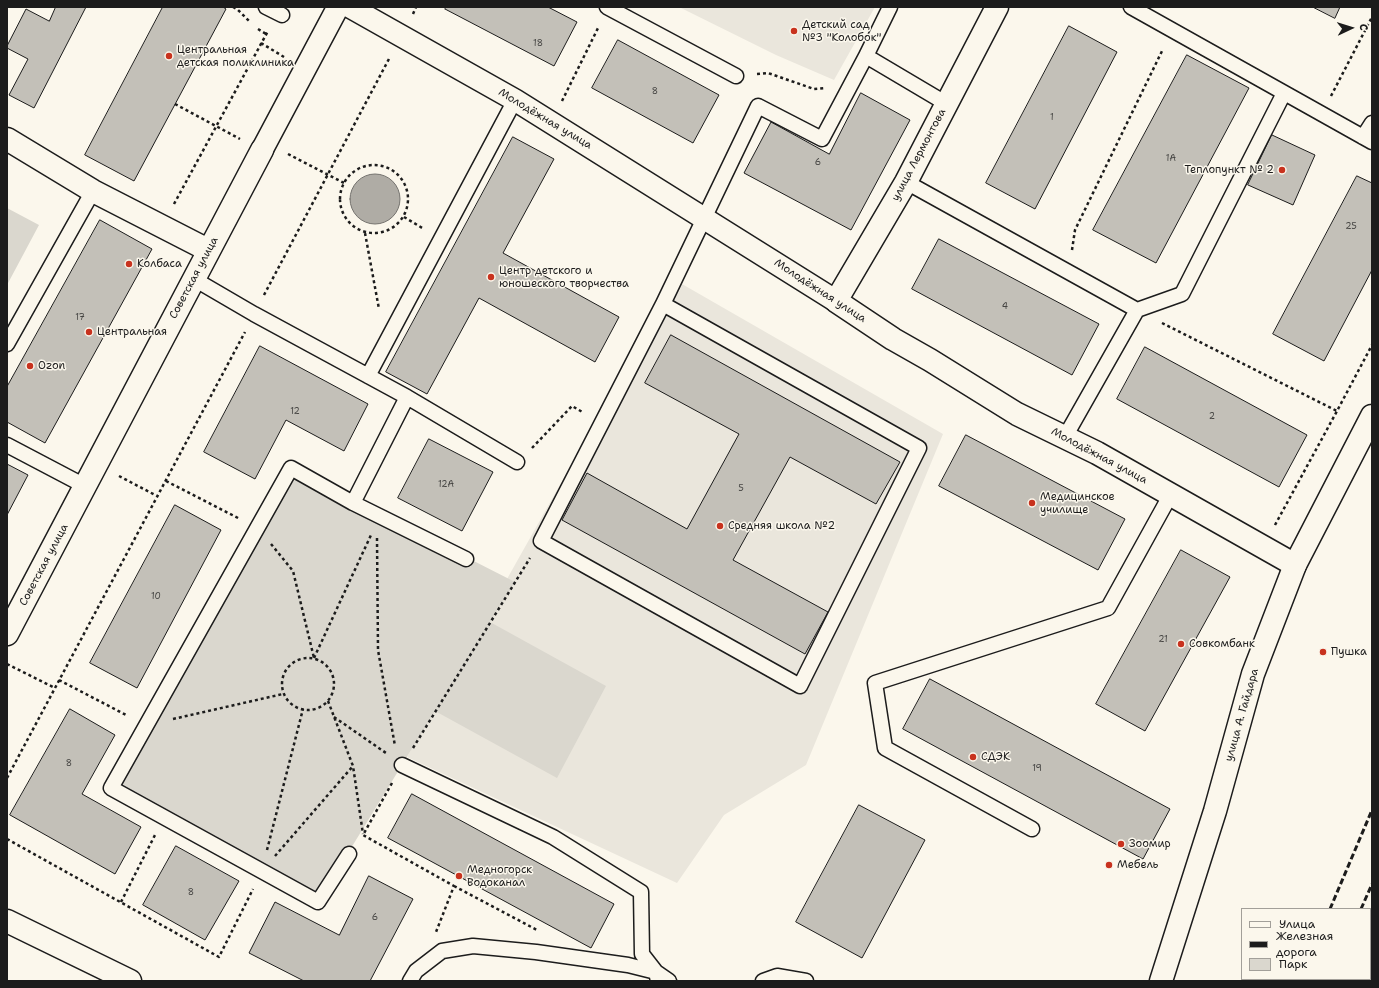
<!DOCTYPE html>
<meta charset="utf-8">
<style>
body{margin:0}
#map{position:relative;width:1379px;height:988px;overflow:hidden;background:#fbf7ec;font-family:"Shantell Sans",sans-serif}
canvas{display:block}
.frame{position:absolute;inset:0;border:8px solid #1c1c1c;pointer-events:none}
.legend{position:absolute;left:1241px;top:908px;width:130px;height:72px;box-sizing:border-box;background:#fbf7ec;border:1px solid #a29f99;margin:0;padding:5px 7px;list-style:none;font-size:12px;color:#1c1c1c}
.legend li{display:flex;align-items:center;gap:8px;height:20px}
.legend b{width:20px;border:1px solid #a29f99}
.north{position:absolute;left:1331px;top:8px;width:40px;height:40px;-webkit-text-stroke:3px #fbf7ec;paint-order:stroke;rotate:86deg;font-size:11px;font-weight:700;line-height:16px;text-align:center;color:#1c1c1c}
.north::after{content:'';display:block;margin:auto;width:14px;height:18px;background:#1c1c1c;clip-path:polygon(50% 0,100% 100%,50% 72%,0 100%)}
</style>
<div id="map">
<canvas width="1379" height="988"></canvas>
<div class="frame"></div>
<ul class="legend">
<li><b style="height:5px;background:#fbf7ec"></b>Улица</li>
<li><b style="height:5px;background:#1c1c1c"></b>Железная дорога</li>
<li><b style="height:11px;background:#dad7ce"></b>Парк</li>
</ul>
<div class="north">С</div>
</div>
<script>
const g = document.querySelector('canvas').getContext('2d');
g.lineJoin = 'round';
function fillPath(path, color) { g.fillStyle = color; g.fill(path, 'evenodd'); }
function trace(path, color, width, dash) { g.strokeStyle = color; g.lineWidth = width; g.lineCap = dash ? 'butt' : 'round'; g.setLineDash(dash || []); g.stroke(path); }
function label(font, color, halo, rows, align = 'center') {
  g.font = font + ' "Shantell Sans",sans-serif'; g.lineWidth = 3; g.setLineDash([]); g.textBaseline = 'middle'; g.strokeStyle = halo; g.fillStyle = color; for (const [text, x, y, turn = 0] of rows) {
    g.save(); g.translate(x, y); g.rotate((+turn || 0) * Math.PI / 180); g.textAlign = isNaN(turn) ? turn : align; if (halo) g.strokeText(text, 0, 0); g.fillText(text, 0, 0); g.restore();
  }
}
const built = new Path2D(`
 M 679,7 L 875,7 L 834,80 L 776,55 Z
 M 675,280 L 943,434 L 806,765 L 724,815 L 677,883 L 407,757 Z`);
const green = new Path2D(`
 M 7,208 L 39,225 L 7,285 Z
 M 291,468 L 515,582 L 490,622 L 606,686 L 557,778 L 435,711 L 318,902 L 111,788 Z`);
const water = new Path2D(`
 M350 199a25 25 0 1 1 50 0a25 25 0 1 1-50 0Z`);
const building = new Path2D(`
 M 56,7 L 86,7 L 34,108 L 9,95 L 28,59 L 7,48 L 7,46 L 26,9 L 49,21 Z
 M 163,7 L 223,7 L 226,9 L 134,181 L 85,155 Z
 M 447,7 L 548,7 L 577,22 L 554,66 L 445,9 Z
 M 1313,7 L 1340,7 L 1335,18 Z
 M 1069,26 L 1117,52 L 1035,209 L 986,183 Z
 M 618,40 L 719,95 L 693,143 L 592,88 Z
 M 1187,55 L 1249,88 L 1156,263 L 1093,230 Z
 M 861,93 L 910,120 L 851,230 L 744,173 L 771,122 L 829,154 Z
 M 1272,135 L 1315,155 L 1293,205 L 1248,185 Z
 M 513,137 L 554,159 L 503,253 L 619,317 L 595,362 L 479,298 L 427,394 L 386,372 Z
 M 1357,176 L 1372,183 L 1372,270 L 1324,361 L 1273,334 Z
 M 100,220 L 152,249 L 45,443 L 7,422 L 7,387 Z
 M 939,239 L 1099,324 L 1072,375 L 912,289 Z
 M 671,335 L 900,462 L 876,504 L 790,457 L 733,560 L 828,612 L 805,654 L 562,520 L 587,473 L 687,529 L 739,434 L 645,383 Z
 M 260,346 L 368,404 L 344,451 L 286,420 L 255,479 L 204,452 Z
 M 1145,347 L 1307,435 L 1279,487 L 1117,399 Z
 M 966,435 L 1125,519 L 1098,570 L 939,486 Z
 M 429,439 L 493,472 L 462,531 L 398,498 Z
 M 7,464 L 28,475 L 7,515 Z
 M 175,505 L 221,530 L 137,688 L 90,663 Z
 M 1181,550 L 1230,577 L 1145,731 L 1096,704 Z
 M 930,679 L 1170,809 L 1143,859 L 903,729 Z
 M 70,709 L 115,735 L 82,794 L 141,827 L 115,874 L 10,815 Z
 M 412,794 L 614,904 L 591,948 L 388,838 Z
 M 859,805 L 925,840 L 862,958 L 796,922 Z
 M 176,846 L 239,881 L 205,940 L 143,905 Z
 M 369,876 L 413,899 L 370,981 L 304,981 L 249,953 L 275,902 L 339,935 Z`);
const path = new Path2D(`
 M 233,7 L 238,10 L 250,22
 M 413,14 L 416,7
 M 258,29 L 266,34
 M 261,43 L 284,57
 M 757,74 L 768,73 L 814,89 L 825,88
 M 1331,96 L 1372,17
 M 562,101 L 599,26
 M 175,104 L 240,139
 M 288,154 L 344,183
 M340 199a34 34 0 1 1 68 0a34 34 0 1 1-68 0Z
 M 174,204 L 268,31
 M 404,217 L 424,229
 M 365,233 L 379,309
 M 1072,250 L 1075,230 L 1163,49
 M 264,295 L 390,57
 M 1162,323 L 1337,411 L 1372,345
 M 532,448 L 572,406 L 584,413
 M 119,476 L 157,496
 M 166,481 L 240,519
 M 1275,525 L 1337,411
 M 377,538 L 378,650 L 395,746
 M 271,544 L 293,571 L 314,658
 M282 684a26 26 0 1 1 52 0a26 26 0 1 1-52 0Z
 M 314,658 L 371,535
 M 7,664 L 55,688
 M 59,680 L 128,716
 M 328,701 L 353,766 L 363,834
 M 334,717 L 386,753
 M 173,719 L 283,694
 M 413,748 L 530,558
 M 7,778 L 245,332
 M 392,783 L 363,835 L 454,886 L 436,932
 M 7,839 L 219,957 L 253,889
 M 267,850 L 303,709
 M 275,856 L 353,766
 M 454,886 L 537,930
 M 121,902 L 155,835`);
const service = new Path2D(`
 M 266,7 L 282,15
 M 607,7 L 736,76
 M 890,7 L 866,56 L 947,104
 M 1131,7 L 1372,142
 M 1363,137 L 1372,123
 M 906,182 L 1137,310 L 1065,437
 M 194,279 L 254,314 L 407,397 L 517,462
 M 663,304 L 541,541 L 800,686 L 919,448 L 663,304 L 758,106 L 822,139 L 866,56
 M 1137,310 L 1182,294 L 1284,93
 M 7,344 L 93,191
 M 368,376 L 515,100
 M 407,397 L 353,503 L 466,559
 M 7,445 L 85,486
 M 402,765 L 553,837 L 641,892 L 642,954 L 656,972 L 658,981
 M 1032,829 L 885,748 L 875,683 L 1108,608 L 1171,494
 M 349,854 L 318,902 L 111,788 L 291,468 L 353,503
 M 410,981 L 416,971 L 442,951 L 473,946 L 536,952 L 628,965 L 656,972 L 669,981
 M 763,981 L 777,976 L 806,981`);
const pedestrian = new Path2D(`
 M 350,7 L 515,100 L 836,301
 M 262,150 L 338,7`);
const minor = new Path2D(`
 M 997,7 L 906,182 L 836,301 L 893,339 L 930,360 L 1017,414 L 1097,453 L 1295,565
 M 7,139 L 93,191 L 208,250
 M 7,634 L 262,150
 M 7,921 L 130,981`);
const tertiary = new Path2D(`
 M 1161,981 L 1215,811 L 1253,674 L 1295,565 L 1372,416`);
const rail = new Path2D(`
 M 1330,909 L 1372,810
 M 1361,909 L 1372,884
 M 1299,981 L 1300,979
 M 1330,981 L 1330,979`);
const markers = [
 [794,31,4,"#c8321e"],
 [169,56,4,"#c8321e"],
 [1282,170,4,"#c8321e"],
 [129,264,4,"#c8321e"],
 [491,277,4,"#c8321e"],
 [89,332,4,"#c8321e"],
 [30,366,4,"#c8321e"],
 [1032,503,4,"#c8321e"],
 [720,526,4,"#c8321e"],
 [1181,644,4,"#c8321e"],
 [1323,652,4,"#c8321e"],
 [973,757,4,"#c8321e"],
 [1121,844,4,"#c8321e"],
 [1109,865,4,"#c8321e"],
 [459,876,4,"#c8321e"]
];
const numberNames = [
 ["18",538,44],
 ["8",655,92],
 ["1",1052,118],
 ["1А",1171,159],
 ["6",818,163],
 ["25",1351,227],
 ["4",1005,307],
 ["17",80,318],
 ["12",295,412],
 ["2",1212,417],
 ["12А",446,485],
 ["5",741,489],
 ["10",156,597],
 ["21",1163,640],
 ["8",69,764],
 ["19",1037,769],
 ["8",191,893],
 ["6",375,918]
];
const poiNames = [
 ["Детский сад",802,25],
 ["№3 \"Колобок\"",802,38],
 ["Центральная",177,50],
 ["детская поликлиника",177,63],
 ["Теплопункт № 2",1274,170,"right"],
 ["Колбаса",137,264],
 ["Центр детского и",499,271],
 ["юношеского творчества",499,284],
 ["Центральная",97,332],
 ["Ozon",38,366],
 ["Медицинское",1040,497],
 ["училище",1040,510],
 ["Средняя школа №2",728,526],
 ["Совкомбанк",1189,644],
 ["Пушка",1331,652],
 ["СДЭК",981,757],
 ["Зоомир",1129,844],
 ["Мебель",1117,865],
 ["Медногорск",467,870],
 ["Водоканал",467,883]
];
const streetNames = [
 ["Молодёжная улица",545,119,31],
 ["улица Лермонтова",919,155,-62],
 ["Советская улица",194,278,-62],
 ["Молодёжная улица",820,291,33],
 ["Молодёжная улица",1099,456,28],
 ["Советская улица",44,565,-62],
 ["улица А. Гайдара",1242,715,-74]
];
fillPath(built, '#eae6dc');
fillPath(green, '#dad7ce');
fillPath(water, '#afaca5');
trace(water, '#74726e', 1);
fillPath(building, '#c3c0b8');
trace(building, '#1c1c1c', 1);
trace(service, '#1c1c1c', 17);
trace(pedestrian, '#1c1c1c', 24);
trace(minor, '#1c1c1c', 25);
trace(tertiary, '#1c1c1c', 25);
trace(path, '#1c1c1c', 2.5, [3, 3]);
trace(service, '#fbf7ec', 14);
trace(pedestrian, '#fbf7ec', 21);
trace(minor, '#fbf7ec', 22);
trace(tertiary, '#fbf7ec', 22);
trace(rail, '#1c1c1c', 3, [6, 3]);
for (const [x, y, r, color] of markers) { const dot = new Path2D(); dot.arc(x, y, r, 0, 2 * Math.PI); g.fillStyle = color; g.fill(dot); trace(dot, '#fbf7ec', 1.5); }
label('9px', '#464543', null, numberNames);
label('11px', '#1c1c1c', '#fbf7ec', poiNames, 'left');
label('11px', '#1c1c1c', '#fbf7ec', streetNames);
</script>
